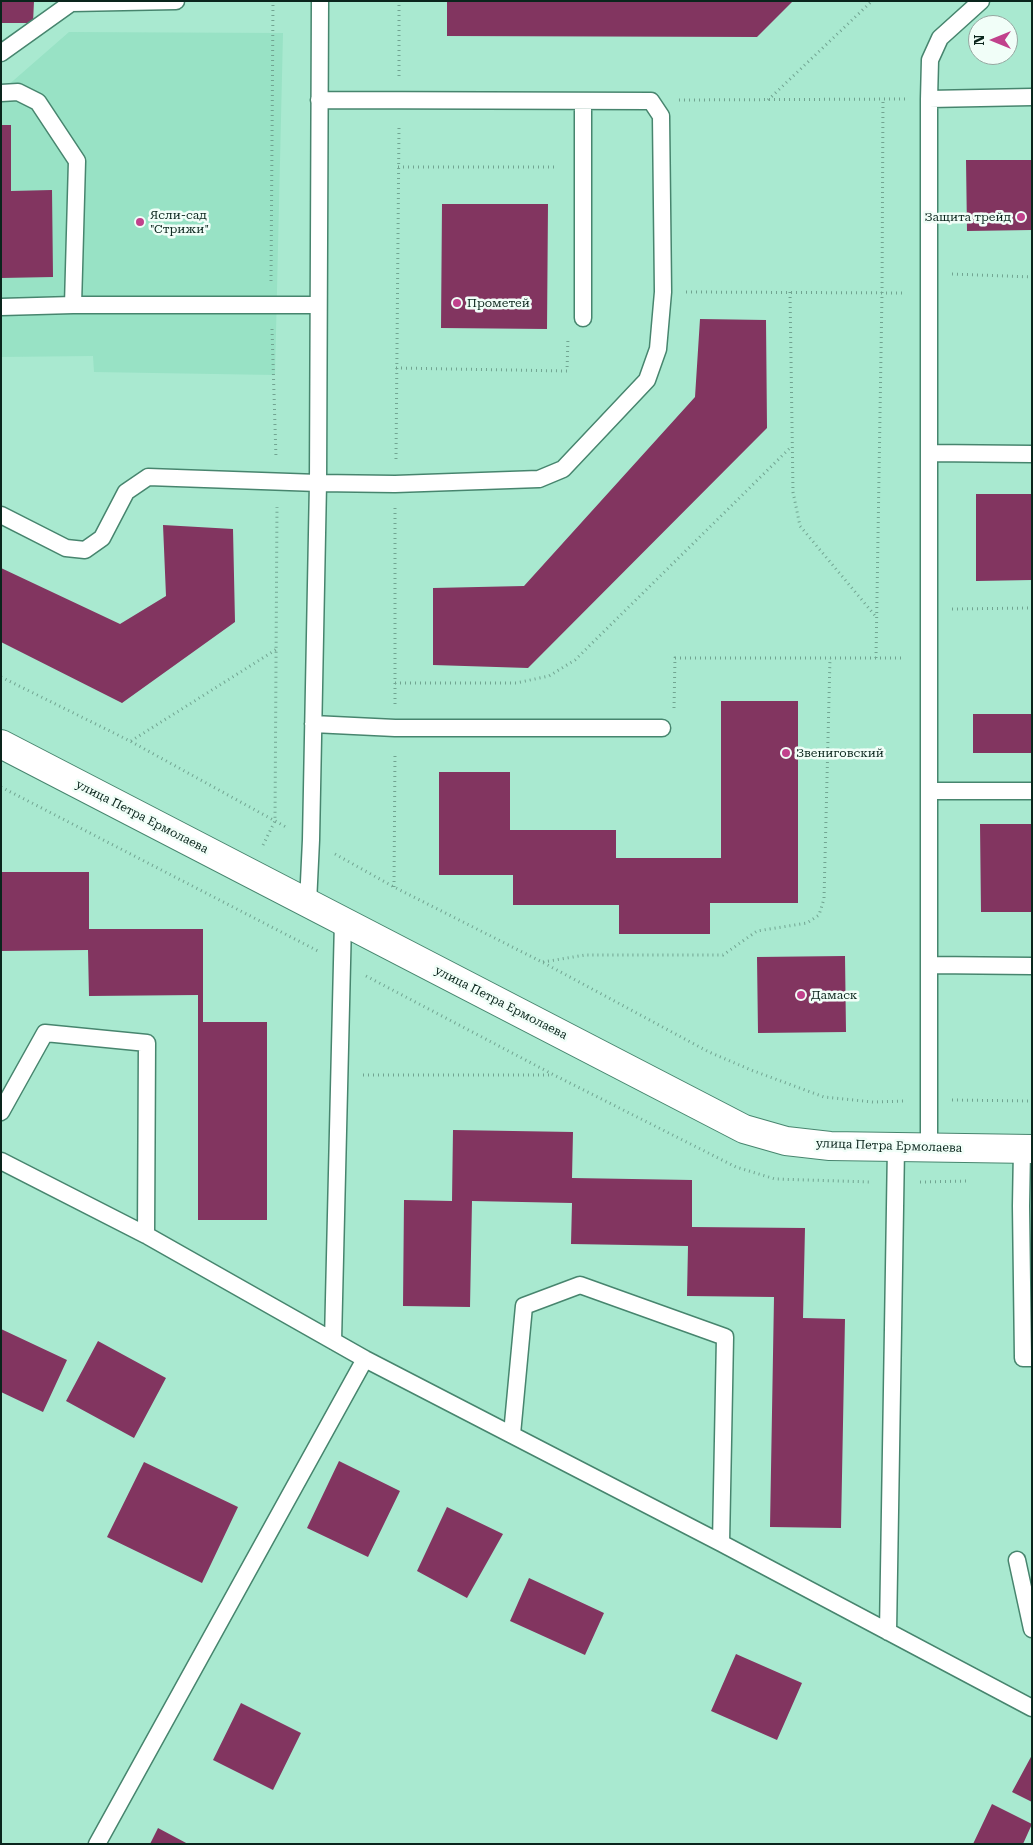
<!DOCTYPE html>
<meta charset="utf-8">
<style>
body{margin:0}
#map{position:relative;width:1033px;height:1845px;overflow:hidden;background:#a9e9d0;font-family:"Roboto Serif",serif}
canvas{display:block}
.frame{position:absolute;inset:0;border:2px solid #0a251c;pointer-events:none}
.north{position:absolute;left:968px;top:15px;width:50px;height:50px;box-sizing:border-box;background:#f1fef8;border:1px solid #95a7a0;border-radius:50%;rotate:270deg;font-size:14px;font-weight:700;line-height:20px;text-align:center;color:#0a251c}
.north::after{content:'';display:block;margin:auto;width:18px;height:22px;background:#c1418c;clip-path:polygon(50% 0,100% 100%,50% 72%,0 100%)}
</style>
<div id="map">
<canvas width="1033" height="1845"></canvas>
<div class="frame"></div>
<div class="north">N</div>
</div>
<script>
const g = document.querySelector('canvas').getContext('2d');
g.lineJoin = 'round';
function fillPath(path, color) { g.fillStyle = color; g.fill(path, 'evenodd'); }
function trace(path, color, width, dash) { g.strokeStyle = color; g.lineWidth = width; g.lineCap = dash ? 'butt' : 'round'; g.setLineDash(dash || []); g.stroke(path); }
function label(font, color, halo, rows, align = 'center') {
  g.font = font + ' "Roboto Serif",serif'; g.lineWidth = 5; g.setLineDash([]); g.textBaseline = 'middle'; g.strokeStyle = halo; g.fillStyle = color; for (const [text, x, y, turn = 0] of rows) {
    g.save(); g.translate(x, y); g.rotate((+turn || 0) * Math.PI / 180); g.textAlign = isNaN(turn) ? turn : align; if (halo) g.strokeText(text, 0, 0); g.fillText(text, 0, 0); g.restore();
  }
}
const built = new Path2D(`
 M 69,32 L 283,33 L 275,375 L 94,372 L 93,356 L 1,357 L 1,87 L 6,87 Z`);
const building = new Path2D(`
 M 1,1 L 34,1 L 33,23 L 1,23 Z
 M 447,1 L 793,1 L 757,37 L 447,36 Z
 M 1,125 L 11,125 L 11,191 L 52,190 L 53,277 L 1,278 Z
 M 966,160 L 1032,160 L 1032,230 L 967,231 Z
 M 442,204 L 548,204 L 547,329 L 441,328 Z
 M 700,319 L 766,320 L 767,428 L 528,668 L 433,665 L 433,588 L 524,586 L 695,397 Z
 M 976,494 L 1032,494 L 1032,580 L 976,581 Z
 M 163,525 L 233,529 L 235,622 L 122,703 L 1,642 L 1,568 L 120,624 L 166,596 Z
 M 721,701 L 798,701 L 798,903 L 710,903 L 710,934 L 619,934 L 619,905 L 513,905 L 513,875 L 439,875 L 439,772 L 510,772 L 510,830 L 616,830 L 616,858 L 721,858 Z
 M 973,714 L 1032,714 L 1032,753 L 973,753 Z
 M 980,824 L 1032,824 L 1032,912 L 981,912 Z
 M 1,872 L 89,872 L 89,929 L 203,929 L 203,1022 L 267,1022 L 267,1220 L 198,1220 L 198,995 L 89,996 L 88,950 L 1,951 Z
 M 845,956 L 846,1032 L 758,1033 L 757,957 Z
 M 453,1130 L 573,1132 L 572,1178 L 692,1180 L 692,1227 L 805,1228 L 803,1318 L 845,1319 L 841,1528 L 770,1527 L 774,1297 L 687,1296 L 688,1246 L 571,1244 L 572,1203 L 472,1201 L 470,1307 L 403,1306 L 404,1200 L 452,1201 Z
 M 1,1329 L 67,1360 L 43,1412 L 1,1392 Z
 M 98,1341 L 166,1378 L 134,1438 L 66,1401 Z
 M 339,1461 L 400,1491 L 368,1557 L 307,1528 Z
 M 144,1462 L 238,1507 L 202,1583 L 107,1537 Z
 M 447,1507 L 503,1534 L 467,1598 L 417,1571 Z
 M 529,1578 L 604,1613 L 585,1655 L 510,1621 Z
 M 736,1654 L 802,1683 L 777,1740 L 711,1711 Z
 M 241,1703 L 301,1733 L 273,1790 L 213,1760 Z
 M 1032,1755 L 1032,1802 L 1012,1792 Z
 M 992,1804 L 1032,1824 L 1023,1844 L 973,1844 Z
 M 158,1828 L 188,1844 L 150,1844 Z`);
const path = new Path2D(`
 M 399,76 L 399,1
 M 679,100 L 905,99
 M 768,100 L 872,1
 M 398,167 L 558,167
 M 952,274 L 1032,277
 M 271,281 L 273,1
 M 686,292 L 905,293
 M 790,292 L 793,492 L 800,526 L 877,618
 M 272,329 L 276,458
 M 396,368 L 567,371 L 568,337
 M 396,459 L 399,125
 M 952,609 L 1032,608
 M 876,658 L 882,293 L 883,99
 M 1,677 L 130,741 L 286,827
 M 395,683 L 516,683 L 549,676 L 575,660 L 792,446
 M 395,704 L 395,507
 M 674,708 L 675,658 L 904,658
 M 131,741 L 277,649
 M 1,787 L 318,951
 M 263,845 L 275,821 L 277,507
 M 335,854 L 394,887 L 542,962 L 709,1052 L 751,1070 L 824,1097 L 873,1102 L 906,1101
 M 394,887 L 395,752
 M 543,962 L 585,955 L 723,955 L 757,931 L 807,923 L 819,915 L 824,899 L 830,658
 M 366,976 L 554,1075 L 736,1167 L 775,1179 L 871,1182
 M 363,1075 L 552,1075
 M 952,1100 L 1032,1101
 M 920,1182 L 969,1181`);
const service = new Path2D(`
 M 1,53 L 71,3 L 176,1
 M 1,93 L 18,92 L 38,102 L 77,161 L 73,305 L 318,305
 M 929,99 L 1032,97
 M 583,101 L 583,318
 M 1,307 L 73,305
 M 929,453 L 1032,454
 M 1,515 L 66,548 L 85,550 L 102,538 L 126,492 L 148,477 L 318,483 L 395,484 L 539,479 L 563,469 L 647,380 L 658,349 L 663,292 L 661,116 L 651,101 L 319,100
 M 313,724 L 395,728 L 662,728
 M 930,791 L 1032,791
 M 308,903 L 311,840 L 318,483 L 320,1
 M 930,965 L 1032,966
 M 1,1112 L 45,1033 L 147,1043 L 146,1235
 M 929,1148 L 929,99 L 930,60 L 940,38 L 981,1
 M 1022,1149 L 1021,1206 L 1023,1358 L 1032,1358
 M 1,1161 L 146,1235 L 365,1359 L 721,1543 L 1032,1708
 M 333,1341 L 343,921
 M 512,1434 L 524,1306 L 580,1285 L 725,1337 L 721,1543
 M 1017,1560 L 1032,1629
 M 888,1632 L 896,1147
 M 97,1844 L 365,1359`);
const minor = new Path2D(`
 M 1,744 L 744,1129 L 786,1141 L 830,1146 L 1032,1149`);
const markers = [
 [1021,217,5,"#c1418c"],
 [140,222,5,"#c1418c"],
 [457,303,5,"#c1418c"],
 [786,753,5,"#c1418c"],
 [801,995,5,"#c1418c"]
];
const poiNames = [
 ["Ясли-сад",150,215],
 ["\"Стрижи\"",150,229],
 ["Защита трейд",1011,217,"right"],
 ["Прометей",467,303],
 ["Звениговский",796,753],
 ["Дамаск",811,995]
];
const streetNames = [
 ["улица Петра Ермолаева",142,817,27],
 ["улица Петра Ермолаева",501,1003,27],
 ["улица Петра Ермолаева",889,1146,2]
];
fillPath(built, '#98e2c5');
fillPath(building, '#823560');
trace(service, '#47856e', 19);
trace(minor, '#47856e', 30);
trace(path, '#71a491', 3, [1, 4]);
trace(service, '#fff', 16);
trace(minor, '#fff', 28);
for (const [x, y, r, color] of markers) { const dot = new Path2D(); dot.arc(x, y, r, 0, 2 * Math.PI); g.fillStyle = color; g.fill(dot); trace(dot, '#f1fef8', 2); }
label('12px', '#0a251c', '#f1fef8', poiNames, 'left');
label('12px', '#0a251c', '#f1fef8', streetNames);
</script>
